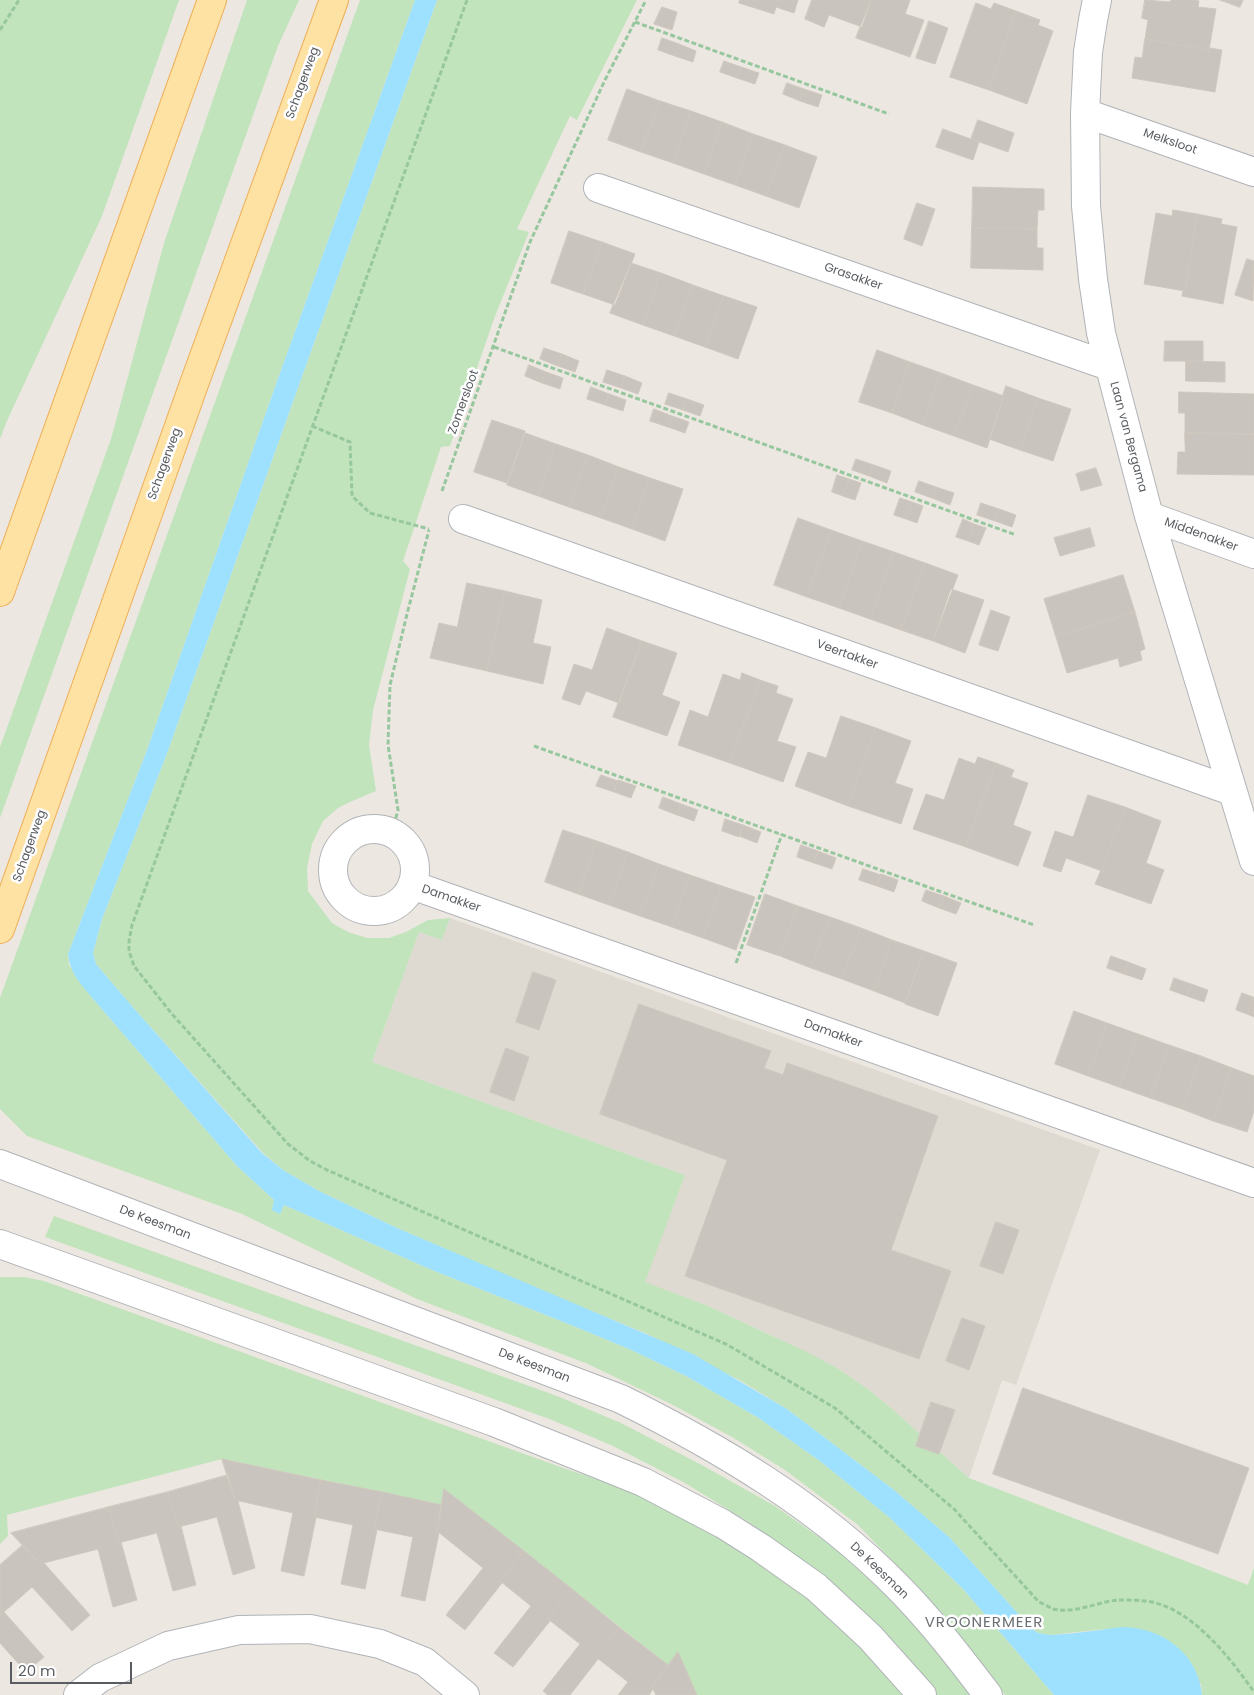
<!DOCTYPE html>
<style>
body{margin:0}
#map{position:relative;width:1254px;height:1695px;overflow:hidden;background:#ece7e0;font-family:Poppins,sans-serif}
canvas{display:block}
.scale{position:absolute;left:10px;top:1662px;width:122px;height:22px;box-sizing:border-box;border:2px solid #595d61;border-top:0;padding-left:6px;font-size:15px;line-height:18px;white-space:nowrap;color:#595d61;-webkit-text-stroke:4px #fff;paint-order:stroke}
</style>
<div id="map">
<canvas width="1254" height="1695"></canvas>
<div class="scale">20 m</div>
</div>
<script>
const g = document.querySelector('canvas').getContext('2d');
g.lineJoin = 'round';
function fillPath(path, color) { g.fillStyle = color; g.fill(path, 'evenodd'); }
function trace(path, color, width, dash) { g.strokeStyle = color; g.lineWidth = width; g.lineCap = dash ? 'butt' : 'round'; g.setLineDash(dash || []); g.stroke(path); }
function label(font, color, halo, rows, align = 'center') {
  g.font = font + ' Poppins,sans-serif'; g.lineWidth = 5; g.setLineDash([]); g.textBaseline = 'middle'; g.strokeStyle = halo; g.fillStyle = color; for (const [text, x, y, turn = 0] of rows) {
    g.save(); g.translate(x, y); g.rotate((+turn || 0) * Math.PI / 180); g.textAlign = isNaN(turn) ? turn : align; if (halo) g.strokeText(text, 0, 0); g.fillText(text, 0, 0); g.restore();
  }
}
const education = new Path2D(`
 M 450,918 L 1100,1150 L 1016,1385 L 1002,1380 L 969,1478 L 890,1407 L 868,1389 L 837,1368 L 773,1336 L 708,1306 L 644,1282 L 685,1175 L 372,1062 L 419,932 L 442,940 Z`);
const green = new Path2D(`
 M 0,0 L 179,0 L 102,216 L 6,423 L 0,439 Z
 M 247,0 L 299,0 L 278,46 L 0,818 L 0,747 L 111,439 L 164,243 Z
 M 360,0 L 415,0 L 275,387 L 147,750 L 68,954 L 69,965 L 94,1000 L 237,1166 L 274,1200 L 280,1214 L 284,1205 L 432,1270 L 571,1325 L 629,1349 L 686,1376 L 757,1417 L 820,1461 L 890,1518 L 963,1589 L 1054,1695 L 1005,1695 L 944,1615 L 858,1525 L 785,1470 L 732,1437 L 673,1405 L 588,1364 L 417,1299 L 242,1214 L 27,1136 L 0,1109 L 0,998 Z
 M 437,0 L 637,0 L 577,120 L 570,116 L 517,229 L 529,232 L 495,316 L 450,446 L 441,447 L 403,561 L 410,569 L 373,710 L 369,745 L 376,791 L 350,802 L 338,808 L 323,821 L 312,844 L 307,868 L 308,891 L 332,923 L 348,932 L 367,938 L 389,938 L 406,932 L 428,920 L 450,918 L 442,940 L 419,932 L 372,1062 L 685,1175 L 645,1282 L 708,1306 L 807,1352 L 837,1368 L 868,1389 L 890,1407 L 969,1478 L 1248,1585 L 1254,1568 L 1254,1695 L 1202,1695 L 1201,1684 L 1106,1629 L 1050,1635 L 1038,1633 L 1031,1628 L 949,1537 L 894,1490 L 787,1409 L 741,1381 L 645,1333 L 535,1288 L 397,1228 L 319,1191 L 283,1170 L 263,1153 L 131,1005 L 96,964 L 93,953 L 102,919 L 166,756 Z
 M 54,1216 L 557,1396 L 621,1423 L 700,1464 L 775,1506 L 833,1547 L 886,1594 L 946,1661 L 970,1695 L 935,1695 L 814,1572 L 750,1523 L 685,1483 L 613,1446 L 552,1420 L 45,1237 Z
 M 0,1277 L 24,1277 L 44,1281 L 566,1469 L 621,1487 L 674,1509 L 800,1588 L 859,1642 L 907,1695 L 697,1695 L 678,1653 L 668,1665 L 444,1489 L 441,1505 L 222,1459 L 7,1515 L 8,1536 L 0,1544 Z`);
const water = new Path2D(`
 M 415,0 L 437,0 L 166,756 L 102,919 L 93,953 L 96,964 L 131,1005 L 262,1153 L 283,1170 L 319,1191 L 397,1228 L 693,1354 L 787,1409 L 894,1490 L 949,1537 L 1031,1628 L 1038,1633 L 1050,1635 C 1064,1634 1078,1633 1092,1631 C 1103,1630 1115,1627 1126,1627 C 1165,1629 1199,1656 1202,1695 L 1054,1695 L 963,1589 L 890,1518 L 820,1461 L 757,1417 L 686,1376 L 629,1349 L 571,1325 L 432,1270 L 284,1205 L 280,1214 L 272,1210 L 274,1200 L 237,1166 L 94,1000 C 82,985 70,974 68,954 L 147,750 L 275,387 Z`);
const building = new Path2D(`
 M 740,0 L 798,0 L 794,13 L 776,7 L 774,14 L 739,3 Z
 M 812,0 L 871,0 L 862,27 L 829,15 L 824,27 L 805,19 Z
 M 871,0 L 910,0 L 905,14 L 924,20 L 910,57 L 856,38 Z
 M 1145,0 L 1170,2 L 1171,0 L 1195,0 L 1199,1 L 1198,7 L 1216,9 L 1209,50 L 1145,39 L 1148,20 L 1142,18 Z
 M 1220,0 L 1243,0 L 1240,7 Z
 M 976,3 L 991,9 L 994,3 L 1016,11 L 989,90 L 950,77 Z
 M 662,7 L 677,12 L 672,30 L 654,24 Z
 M 1016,11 L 1040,20 L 1038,25 L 1053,31 L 1027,104 L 989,90 Z
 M 929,21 L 948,28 L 935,64 L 916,58 Z
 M 662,38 L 679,44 L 675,56 L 658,50 Z
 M 1145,39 L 1209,50 L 1210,48 L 1222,50 L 1215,92 L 1132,78 L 1135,57 L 1142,58 Z
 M 679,44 L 696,51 L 693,62 L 675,56 Z
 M 724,61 L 741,67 L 737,78 L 720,72 Z
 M 741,67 L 759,73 L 755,84 L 737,78 Z
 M 787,83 L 804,89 L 800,101 L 783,94 Z
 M 627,89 L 660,101 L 641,152 L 608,140 Z
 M 804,89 L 822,95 L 818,107 L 800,101 Z
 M 660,101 L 691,111 L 673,163 L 641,152 Z
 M 691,111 L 722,122 L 704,174 L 673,163 Z
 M 978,120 L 1014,133 L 1008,152 L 971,139 Z
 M 722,122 L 753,134 L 735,185 L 704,174 Z
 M 943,129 L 979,142 L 973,160 L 936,147 Z
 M 753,134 L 785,145 L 766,196 L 735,185 Z
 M 785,145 L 817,157 L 799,208 L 766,196 Z
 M 973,187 L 1044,189 L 1044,210 L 1038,210 L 1037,229 L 972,228 Z
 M 917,203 L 935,209 L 922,246 L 904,239 Z
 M 1173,210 L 1197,214 L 1185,291 L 1144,284 L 1156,213 L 1172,216 Z
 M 1197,214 L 1222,219 L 1221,224 L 1237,227 L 1223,304 L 1182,296 L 1183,291 L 1185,291 Z
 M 972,228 L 1037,229 L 1037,248 L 1043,248 L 1043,270 L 971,268 Z
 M 569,231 L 602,242 L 583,294 L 551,283 Z
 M 602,242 L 635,254 L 615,305 L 583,294 Z
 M 1247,259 L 1254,261 L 1253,301 L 1235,295 Z
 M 631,263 L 661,273 L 643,325 L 610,313 Z
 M 661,273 L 693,285 L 674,336 L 643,325 Z
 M 693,285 L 724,296 L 705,347 L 674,336 Z
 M 724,296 L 757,307 L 738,359 L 705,347 Z
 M 1165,341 L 1203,341 L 1203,361 L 1164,361 Z
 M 544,348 L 562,354 L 558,366 L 540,359 Z
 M 877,350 L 910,362 L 892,413 L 859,402 Z
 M 562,354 L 579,361 L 575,372 L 558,366 Z
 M 1186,361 L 1225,362 L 1225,382 L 1186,381 Z
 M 910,362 L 941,373 L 923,425 L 892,413 Z
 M 529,365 L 546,372 L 542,383 L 525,376 Z
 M 607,370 L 625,376 L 621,388 L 603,382 Z
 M 546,372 L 563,378 L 560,389 L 542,383 Z
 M 941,373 L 973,385 L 954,436 L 923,425 Z
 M 625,376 L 642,383 L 638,394 L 621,388 Z
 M 973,385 L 1004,396 L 987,448 L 954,436 Z
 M 1006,386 L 1038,398 L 1020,450 L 989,439 L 1004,396 L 1003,395 Z
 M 591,387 L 609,394 L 605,405 L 587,399 Z
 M 1179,392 L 1254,394 L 1254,434 L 1185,433 L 1185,413 L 1179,413 Z
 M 669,393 L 687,399 L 683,410 L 665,404 Z
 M 609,394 L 626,400 L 623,411 L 605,405 Z
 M 1038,398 L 1071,409 L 1053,461 L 1020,450 Z
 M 687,399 L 704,405 L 700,416 L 683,410 Z
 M 654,409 L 672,416 L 668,427 L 650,421 Z
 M 672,416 L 689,422 L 685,433 L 668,427 Z
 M 492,420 L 525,431 L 507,483 L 474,472 Z
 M 525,433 L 556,444 L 538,496 L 507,485 Z
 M 1185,433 L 1254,434 L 1254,475 L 1177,474 L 1178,452 L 1185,452 Z
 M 556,444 L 588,455 L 569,507 L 538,496 Z
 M 588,455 L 619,467 L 601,518 L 569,507 Z
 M 856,459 L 874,465 L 869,476 L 852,470 Z
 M 874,465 L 891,471 L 887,483 L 869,476 Z
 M 619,467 L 650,478 L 632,529 L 601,518 Z
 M 1096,468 L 1102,485 L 1081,491 L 1076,474 Z
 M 837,475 L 849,479 L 843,496 L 832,492 Z
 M 650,478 L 683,489 L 665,541 L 632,529 Z
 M 849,479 L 861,483 L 855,500 L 843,496 Z
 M 919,481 L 936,487 L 932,498 L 915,492 Z
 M 936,487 L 954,493 L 950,505 L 932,498 Z
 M 900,498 L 912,502 L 906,519 L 894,515 Z
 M 912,502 L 923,506 L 917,523 L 906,519 Z
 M 981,503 L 999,509 L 995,521 L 977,515 Z
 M 999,509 L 1016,515 L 1012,527 L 995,521 Z
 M 798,518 L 831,530 L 807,597 L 774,585 Z
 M 963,519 L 974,524 L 968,541 L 956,537 Z
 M 974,524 L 986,528 L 979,545 L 968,541 Z
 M 1090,528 L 1095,546 L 1060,556 L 1054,538 Z
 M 831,530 L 862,541 L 839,608 L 807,597 Z
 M 862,541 L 894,552 L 870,619 L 839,608 Z
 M 894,552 L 925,563 L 901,630 L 870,619 Z
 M 925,563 L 958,575 L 933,641 L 901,630 Z
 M 1123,575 L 1135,612 L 1056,637 L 1044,599 Z
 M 467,583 L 505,591 L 487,671 L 430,658 L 439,623 L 457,627 Z
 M 951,589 L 984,600 L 965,653 L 933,641 Z
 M 505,591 L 542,600 L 533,643 L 551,647 L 543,684 L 487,671 Z
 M 991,610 L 1010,617 L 998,651 L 979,645 Z
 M 1135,612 L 1145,649 L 1140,651 L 1142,660 L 1120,667 L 1118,658 L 1067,673 L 1056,637 Z
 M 607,628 L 642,641 L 619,703 L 586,691 L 580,705 L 562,699 L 574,664 L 592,670 Z
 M 642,641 L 677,653 L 662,695 L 680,702 L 667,736 L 613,717 Z
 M 742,673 L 760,680 L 730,763 L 678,745 L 690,710 L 708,717 L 723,674 L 740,680 Z
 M 760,680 L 778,686 L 776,693 L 793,699 L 777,741 L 796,747 L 783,782 L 730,763 Z
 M 841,716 L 876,728 L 848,806 L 795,786 L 808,752 L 826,758 Z
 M 876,728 L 911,741 L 895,783 L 913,789 L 901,824 L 848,806 Z
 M 978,757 L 996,763 L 966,847 L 913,829 L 926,794 L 944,800 L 959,758 L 975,764 Z
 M 996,763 L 1014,770 L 1011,777 L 1028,783 L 1013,825 L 1031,832 L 1018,866 L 966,847 Z
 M 601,775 L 618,781 L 614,792 L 596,786 Z
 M 618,780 L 636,786 L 631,798 L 614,792 Z
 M 1088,795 L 1125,807 L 1102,871 L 1066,858 L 1061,872 L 1043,866 L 1055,831 L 1073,837 Z
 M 663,797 L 681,804 L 677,815 L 659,808 Z
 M 681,804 L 698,810 L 694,821 L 677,815 Z
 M 1125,807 L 1161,821 L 1146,863 L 1164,870 L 1151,904 L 1095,884 L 1101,870 L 1102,871 Z
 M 725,819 L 743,825 L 739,837 L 722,831 Z
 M 743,825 L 761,832 L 757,843 L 739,836 Z
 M 563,830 L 597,841 L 578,894 L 545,882 Z
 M 597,841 L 628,852 L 609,905 L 578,894 Z
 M 801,845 L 818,851 L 814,863 L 797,857 Z
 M 818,851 L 836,858 L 832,869 L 814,863 Z
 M 628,852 L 659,864 L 640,916 L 609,905 Z
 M 659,864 L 690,875 L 672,927 L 640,916 Z
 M 863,869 L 881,875 L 877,886 L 859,880 Z
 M 881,874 L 898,880 L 894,892 L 877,886 Z
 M 690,875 L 722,886 L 703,938 L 672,927 Z
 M 722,886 L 755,897 L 736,950 L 703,938 Z
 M 926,890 L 944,896 L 939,908 L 922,901 Z
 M 765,894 L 798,906 L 780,956 L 747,945 Z
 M 944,896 L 961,903 L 956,914 L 939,908 Z
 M 798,906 L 830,917 L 811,968 L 780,956 Z
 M 830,917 L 861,928 L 842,979 L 811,968 Z
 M 861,928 L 892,940 L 874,991 L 842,979 Z
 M 892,940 L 924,951 L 905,1003 L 874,991 Z
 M 924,951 L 957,963 L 938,1016 L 905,1004 Z
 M 1111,956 L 1128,962 L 1124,974 L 1107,968 Z
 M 1128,962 L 1146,969 L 1142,980 L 1124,974 Z
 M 533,972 L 556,980 L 539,1030 L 516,1022 Z
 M 1174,978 L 1191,984 L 1187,996 L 1170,990 Z
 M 1191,984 L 1208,990 L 1204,1002 L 1187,996 Z
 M 1242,993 L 1253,997 L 1247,1014 L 1236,1010 Z
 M 1253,997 L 1254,998 L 1254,1017 L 1247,1014 Z
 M 639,1004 L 771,1051 L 764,1068 L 783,1075 L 787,1063 L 938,1116 L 891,1250 L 951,1271 L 919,1359 L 685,1276 L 727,1160 L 600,1114 Z
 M 1074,1011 L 1107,1023 L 1088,1076 L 1055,1064 Z
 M 1107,1023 L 1138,1034 L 1119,1087 L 1088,1076 Z
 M 1138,1034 L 1169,1045 L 1150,1098 L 1119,1087 Z
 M 1169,1045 L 1201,1056 L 1182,1109 L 1150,1098 Z
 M 506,1048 L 529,1057 L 514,1101 L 490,1092 Z
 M 1201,1056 L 1232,1068 L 1213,1121 L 1182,1109 Z
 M 1232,1068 L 1254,1076 L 1254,1111 L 1247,1132 L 1213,1121 Z
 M 996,1222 L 1019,1230 L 1003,1274 L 980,1266 Z
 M 962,1318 L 985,1326 L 969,1370 L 946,1361 Z
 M 1023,1388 L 1249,1468 L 1218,1554 L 993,1474 Z
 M 931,1402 L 955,1410 L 939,1454 L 916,1446 Z
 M 222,1459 L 321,1480 L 314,1517 L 316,1518 L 304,1576 L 281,1571 L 293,1513 L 235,1500 Z
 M 228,1475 L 235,1500 L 238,1501 L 255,1568 L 233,1575 L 217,1517 L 178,1527 L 168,1492 Z
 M 321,1480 L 382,1492 L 374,1529 L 377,1530 L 365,1589 L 341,1584 L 353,1525 L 314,1517 Z
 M 444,1489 L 524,1551 L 500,1581 L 502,1583 L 465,1630 L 446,1615 L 483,1568 L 437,1531 Z
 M 168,1492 L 178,1527 L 181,1526 L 196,1585 L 173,1591 L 157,1533 L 118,1543 L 109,1507 Z
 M 382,1492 L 442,1505 L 437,1531 L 439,1533 L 425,1601 L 401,1596 L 413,1537 L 374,1529 Z
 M 109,1507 L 118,1543 L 121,1542 L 137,1600 L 113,1607 L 98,1549 L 40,1564 L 11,1533 Z
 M 23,1545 L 40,1564 L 44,1563 L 90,1615 L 72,1631 L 32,1587 L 4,1612 L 2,1613 L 0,1611 L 0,1565 Z
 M 524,1551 L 572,1589 L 548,1619 L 550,1621 L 513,1667 L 494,1653 L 531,1606 L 500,1581 Z
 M 572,1589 L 620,1628 L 596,1657 L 598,1659 L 570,1695 L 548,1695 L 543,1691 L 580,1644 L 548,1619 Z
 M 0,1611 L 2,1613 L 4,1612 L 44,1657 L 26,1672 L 0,1643 Z
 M 620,1628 L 668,1665 L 652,1687 L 653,1689 L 649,1695 L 618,1695 L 628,1682 L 596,1657 Z
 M 678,1652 L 697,1695 L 656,1695 L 652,1687 Z`);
const path = new Path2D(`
 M 467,0 L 132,925 L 129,941 L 129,951 L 134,966 L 172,1014 L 288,1144 L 310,1161 L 327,1170 L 726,1344 L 835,1408 L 954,1509 L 1039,1602 C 1044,1604 1049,1607 1053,1609 C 1075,1614 1097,1602 1118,1600 C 1127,1600 1148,1600 1156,1603 C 1196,1614 1231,1659 1254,1692
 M 635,22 L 889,114
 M 0,30 L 19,0
 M 494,347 L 1016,535
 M 312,426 L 350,442 L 352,496 L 370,513 L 429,529
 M 442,491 L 530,242 L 605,80 L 646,0
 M 534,746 L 1034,925
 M 392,833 L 398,810 L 388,745 L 390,685 L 407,614 L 429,530
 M 736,963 L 782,834`);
const minor = new Path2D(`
 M 1097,0 L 1093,20 L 1088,52 L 1085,113 L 1086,206 L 1093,279 L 1101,333 L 1149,516 L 1254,861
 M 1085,113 L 1254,172
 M 598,188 L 1109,366
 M 1149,516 L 1254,554
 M 463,519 L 1232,791
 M333 870a41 41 0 1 1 82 0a41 41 0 1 1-82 0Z
 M 412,885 L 1254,1183
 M 0,1164 L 621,1399 C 720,1448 818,1506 896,1585 C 930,1619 959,1657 988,1695
 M 0,1244 L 494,1422 L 643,1482 L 723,1524 L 761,1548 L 816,1587 L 870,1637 L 922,1695
 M 78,1695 L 100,1678 L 168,1646 L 239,1630 L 310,1629 L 380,1644 L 425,1662 L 465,1695`);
const major = new Path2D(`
 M 0,592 L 212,0
 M 0,929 L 194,384 L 334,0`);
const streetNames = [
 ["Schagerweg",303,83,-70],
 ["Melksloot",1170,142,19],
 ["Grasakker",853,277,19],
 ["Zomersloot",464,402,-70],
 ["Laan van Bergama",1128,437,75],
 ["Schagerweg",165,464,-70],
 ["Middenakker",1201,535,20],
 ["Veertakker",847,655,20],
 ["Schagerweg",30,846,-70],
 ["Damakker",451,899,19],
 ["Damakker",833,1034,20],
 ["De Keesman",155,1223,21],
 ["De Keesman",534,1366,21],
 ["De Keesman",879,1571,44]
];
const quarterNames = [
 ["VROONERMEER",984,1623]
];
fillPath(education, '#ded9d1');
fillPath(green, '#c1e4bc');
fillPath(water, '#9ee1fe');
fillPath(building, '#c9c4be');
trace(building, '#d0c8be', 1);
trace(minor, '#b1b4b8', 30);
trace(major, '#efae55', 30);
trace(path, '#97c79e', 3, [5, 2.5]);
trace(minor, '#fff', 28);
trace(major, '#fee2a3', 28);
label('12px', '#595d61', '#fff', streetNames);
g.letterSpacing = '1px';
label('15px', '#6a6f73', '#fff', quarterNames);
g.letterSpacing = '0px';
</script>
